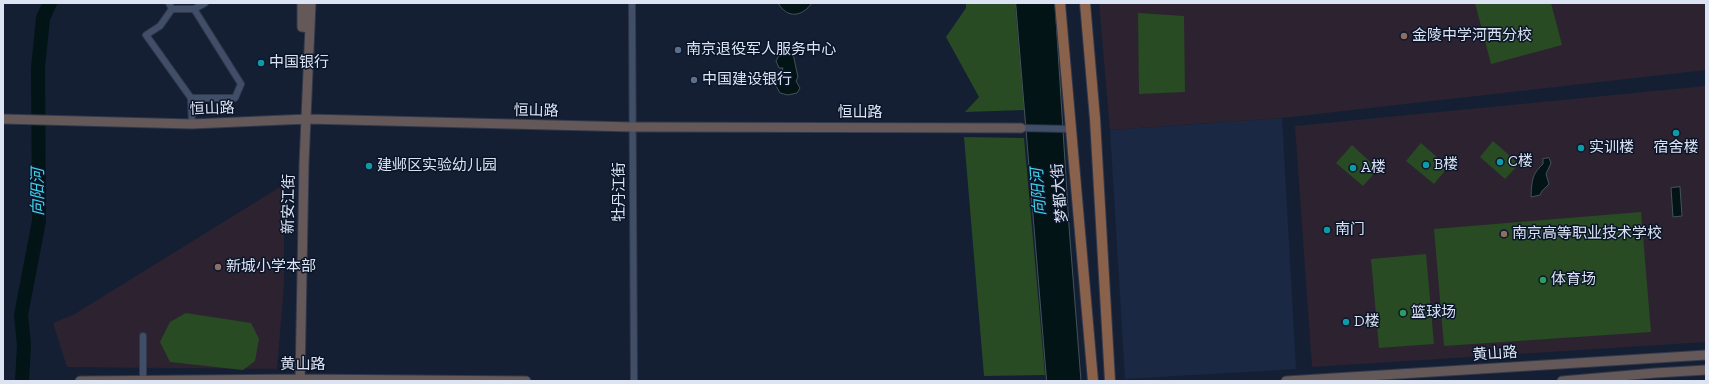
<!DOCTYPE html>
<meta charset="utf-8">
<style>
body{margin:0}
#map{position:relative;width:1709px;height:384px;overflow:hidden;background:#141f34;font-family:"Zilla Slab",serif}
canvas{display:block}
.frame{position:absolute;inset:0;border:4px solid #dce4f3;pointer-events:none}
</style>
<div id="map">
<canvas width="1709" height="384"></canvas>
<div class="frame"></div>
</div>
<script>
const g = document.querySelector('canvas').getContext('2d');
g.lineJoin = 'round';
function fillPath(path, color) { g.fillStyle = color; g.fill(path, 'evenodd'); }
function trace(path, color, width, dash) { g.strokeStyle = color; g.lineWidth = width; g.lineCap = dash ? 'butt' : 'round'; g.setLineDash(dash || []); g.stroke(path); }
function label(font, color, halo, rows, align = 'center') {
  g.font = font + ' "Zilla Slab","Noto Sans SC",serif'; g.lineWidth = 3; g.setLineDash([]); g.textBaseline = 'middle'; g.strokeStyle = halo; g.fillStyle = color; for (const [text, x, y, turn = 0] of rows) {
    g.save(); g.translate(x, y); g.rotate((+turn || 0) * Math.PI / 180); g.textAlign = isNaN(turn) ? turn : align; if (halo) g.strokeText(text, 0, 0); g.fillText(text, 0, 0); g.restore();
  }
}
const built = new Path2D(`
 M 1282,118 L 1296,369 L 1125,379 L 1110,130 Z`);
const education = new Path2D(`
 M 1099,3 L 1706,3 L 1706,70 L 1282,118 L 1110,130 Z
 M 1706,86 L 1706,342 L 1312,367 L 1295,126 Z
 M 280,187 L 284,193 L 284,284 L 277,369 L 67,367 L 53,323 L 73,315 Z`);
const green = new Path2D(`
 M 966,3 L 1015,3 L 1024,110 L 965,112 L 979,97 L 946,37 L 966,8 Z
 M 1475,3 L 1551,3 L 1562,45 L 1491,64 Z
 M 1138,13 L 1184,16 L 1185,92 L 1139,94 Z
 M 964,137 L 1024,138 L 1045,375 L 984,376 Z
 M 1493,141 L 1519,164 L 1505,179 L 1480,157 Z
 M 1421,143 L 1448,167 L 1434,184 L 1406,161 Z
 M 1352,145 L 1378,169 L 1363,186 L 1336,163 Z
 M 1641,212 L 1651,332 L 1444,346 L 1434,229 Z
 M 1426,254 L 1434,344 L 1379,348 L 1371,259 Z
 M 186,313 L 251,323 L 259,339 L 255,361 L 243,370 L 170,362 L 160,342 L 170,322 Z`);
const water = new Path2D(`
 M 778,3 L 812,3 C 802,17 787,19 778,3 Z
 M 1016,3 L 1055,3 L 1069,226 L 1081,381 L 1047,381 Z
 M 792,49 L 798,77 L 796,81 L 800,88 L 797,93 L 788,95 L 780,93 L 776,86 L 777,77 L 780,78 L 783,68 L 779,68 L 776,61 L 778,57 Z
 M 1549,158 L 1551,163 L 1546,174 L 1549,184 L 1542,191 L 1540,195 L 1531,197 C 1532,182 1531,175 1543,164 L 1543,159 Z
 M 1680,187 L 1682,216 L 1673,217 L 1671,188 Z`);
const river = new Path2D(`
 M 22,381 L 24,345 L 21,315 L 39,221 L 38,68 L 43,18 L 50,3`);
const street = new Path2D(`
 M 169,3 L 172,9 L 160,26 L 146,35 L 191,98 L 192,124
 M 632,3 L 634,381
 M 172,9 L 194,9
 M 191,98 L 235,98 L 241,84 L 194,9 L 205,3
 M 1021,128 L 1069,129
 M 143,380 L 143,336`);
const secondary = new Path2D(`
 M 302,3 L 302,27 L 310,28
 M 3,119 L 192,124 L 307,119 L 633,127 L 1021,128
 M 80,381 L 301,379 L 526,381
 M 300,381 L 304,164 L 311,3
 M 1286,381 L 1706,355
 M 1562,381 L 1655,373 L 1706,370`);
const primary = new Path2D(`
 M 1060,3 L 1093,381
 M 1085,3 L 1095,119 L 1110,381`);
const markers = [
 [1404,36,4,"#8d6e63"],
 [678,50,4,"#5c6f8a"],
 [261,63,4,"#0f9aa8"],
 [694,80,4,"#5c6f8a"],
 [1676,133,4,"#0f9aa8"],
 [1581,148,4,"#0f9aa8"],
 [1500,162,4,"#0f9aa8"],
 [1426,165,4,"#0f9aa8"],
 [369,166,4,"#0f9aa8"],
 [1353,168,4,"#0f9aa8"],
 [1327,230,4,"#0f9aa8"],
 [1504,234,4,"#8d6e63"],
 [218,267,4,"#8d6e63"],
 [1543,280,4,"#2e9e5b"],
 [1403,313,4,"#2e9e5b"],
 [1346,322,4,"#0f9aa8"]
];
const poiNames = [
 ["金陵中学河西分校",1412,36],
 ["南京退役军人服务中心",686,50],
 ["中国银行",269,63],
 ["中国建设银行",702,80],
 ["实训楼",1589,148],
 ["宿舍楼",1676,148,"center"],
 ["C楼",1508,162],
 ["B楼",1434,165],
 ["建邺区实验幼儿园",377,166],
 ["A楼",1361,168],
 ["南门",1335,230],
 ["南京高等职业技术学校",1512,234],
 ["新城小学本部",226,267],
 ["体育场",1551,280],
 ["篮球场",1411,313],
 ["D楼",1354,322]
];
const streetNames = [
 ["恒山路",212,109,-2],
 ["恒山路",536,111,1],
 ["恒山路",860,113],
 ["牡丹江街",620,192,-90],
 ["梦都大街",1060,193,-95],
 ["新安江街",289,204,-89],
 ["黄山路",1495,354,-4],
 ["黄山路",303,365]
];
const waterNames = [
 ["向阳河",38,192,-90],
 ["向阳河",1039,192,-94]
];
fillPath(built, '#1a2843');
fillPath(education, '#2d2230');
fillPath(green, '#284b23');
fillPath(water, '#031417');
trace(water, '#445259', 1);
trace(river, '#031417', 14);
trace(street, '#32384b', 8);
trace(secondary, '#32384b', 11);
trace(primary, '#32384b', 12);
trace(street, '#414e67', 6);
trace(secondary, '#655858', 9);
trace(primary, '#8a614a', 10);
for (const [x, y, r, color] of markers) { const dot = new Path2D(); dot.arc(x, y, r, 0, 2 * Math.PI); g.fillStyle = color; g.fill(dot); trace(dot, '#0b152a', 1.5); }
label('15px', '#dce4f3', '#0b152a', poiNames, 'left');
label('15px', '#dce4f3', '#0b152a', streetNames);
label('italic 16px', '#3fd3ea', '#0b152a', waterNames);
</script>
